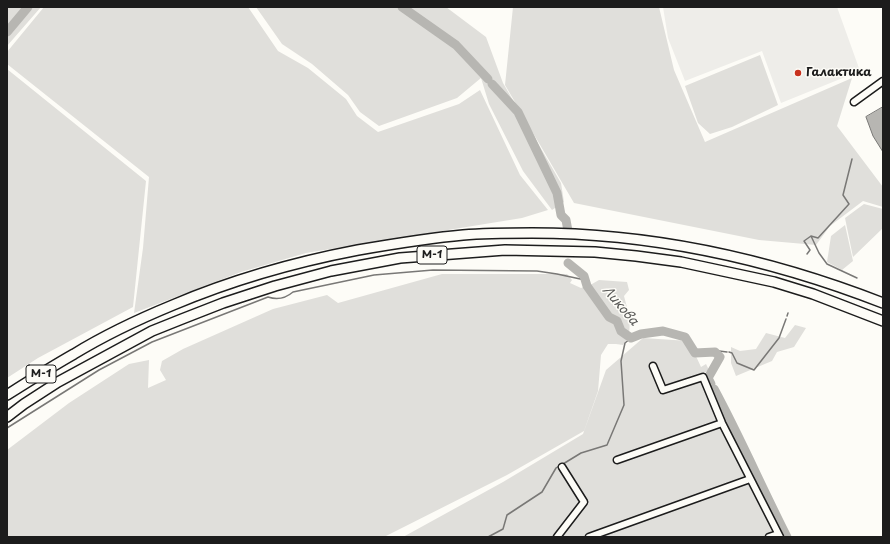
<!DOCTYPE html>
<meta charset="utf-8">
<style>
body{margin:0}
#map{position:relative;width:890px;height:544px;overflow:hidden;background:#fdfcf7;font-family:"Playpen Sans",sans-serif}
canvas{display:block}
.frame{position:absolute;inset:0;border:8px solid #1c1c1c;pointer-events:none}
</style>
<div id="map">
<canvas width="890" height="544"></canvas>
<div class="frame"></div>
</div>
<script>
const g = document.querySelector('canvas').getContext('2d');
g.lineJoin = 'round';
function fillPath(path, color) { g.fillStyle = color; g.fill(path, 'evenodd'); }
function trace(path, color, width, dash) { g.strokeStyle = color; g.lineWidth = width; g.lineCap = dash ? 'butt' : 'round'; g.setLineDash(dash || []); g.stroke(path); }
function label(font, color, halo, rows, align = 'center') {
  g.font = font + ' "Playpen Sans",sans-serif'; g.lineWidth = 3; g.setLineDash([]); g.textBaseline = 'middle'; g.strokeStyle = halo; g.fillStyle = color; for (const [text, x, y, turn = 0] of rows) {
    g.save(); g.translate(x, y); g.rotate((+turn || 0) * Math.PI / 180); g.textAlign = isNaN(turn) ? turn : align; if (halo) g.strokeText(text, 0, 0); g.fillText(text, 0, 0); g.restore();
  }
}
const built = new Path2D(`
 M 663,7 L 837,7 L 860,71 L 781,103 L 762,51 L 685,81 L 668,38 Z`);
const green = new Path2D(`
 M 7,7 L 41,7 L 7,46 Z
 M 44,7 L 248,7 L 278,51 L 308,68 L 346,99 L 357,116 L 378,132 L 459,104 L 480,90 L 520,175 L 548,210 L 522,218 L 306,253 L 241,272 L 134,313 L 143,248 L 149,177 L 7,64 L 7,52 Z
 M 256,7 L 446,7 L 486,37 L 503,83 L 561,183 L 564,202 L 552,210 L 523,171 L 489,104 L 481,78 L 457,98 L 379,126 L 360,112 L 348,95 L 312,64 L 282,44 Z
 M 513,7 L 659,7 L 674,70 L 705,142 L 852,78 L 837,126 L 883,187 L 883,207 L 863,201 L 830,226 L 816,245 L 759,240 L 574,203 L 505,85 Z
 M 760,55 L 778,105 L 732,127 L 710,134 L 698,123 L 685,86 Z
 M 7,69 L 146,181 L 133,307 L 38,358 L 7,378 Z
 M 864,204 L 883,209 L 883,228 L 853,257 L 845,218 Z
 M 845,225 L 853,261 L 842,270 L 827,262 L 831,236 Z
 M 442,274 L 567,274 L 572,280 L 570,283 L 581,288 L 592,284 L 599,280 L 627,282 L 629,290 L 624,296 C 628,311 635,332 623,345 L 616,344 L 608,344 L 601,355 L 598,391 L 584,431 L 507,475 L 384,537 L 7,537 L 7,450 L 69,403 L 129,364 L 149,360 L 148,388 L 166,380 L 160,370 L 162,361 L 183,349 L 273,309 L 327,295 L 338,303 Z
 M 795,325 L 806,328 L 794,347 L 777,352 L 772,361 L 736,376 L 731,363 L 731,347 L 740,351 L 756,349 L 766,333 L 785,338 Z
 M 643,338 L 689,341 L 701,367 L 706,364 L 709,370 L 704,373 L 783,537 L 403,537 L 503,482 L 583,434 L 606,370 Z`);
const water = new Path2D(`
 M 883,107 L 883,152 L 873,136 L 866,117 Z`);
const stream = new Path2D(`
 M 811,236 L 819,253 L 827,264 L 857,278
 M 807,254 L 810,250 L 804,241 L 811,236 L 818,238 L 849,204 L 843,195 L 852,159
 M 787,316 L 788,313
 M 729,352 L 732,353 L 737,363 L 754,370 L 779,338 L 786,319
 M 717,354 L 719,351 L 727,352
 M 7,428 L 99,370 L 152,342 L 268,297 C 277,300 286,298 293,292 L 374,275 L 433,270 L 537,271 L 557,274 L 585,280
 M 563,464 L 581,453 L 607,445 L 624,405 L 621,361 L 625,343 L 631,338
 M 488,537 L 503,529 L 507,515 L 542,492 L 556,468 L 559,466`);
const river = new Path2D(`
 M 402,7 L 456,45 L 488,79
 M 7,32 L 28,7
 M 492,84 L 518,112 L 557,193 L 561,215 L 566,220 L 568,231
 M 568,263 L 584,276 L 587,286 L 609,317 L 617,321 L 621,331 L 631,338 L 641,334 L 663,331 L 685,337 L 695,353 L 715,352 L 720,357 L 708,378 L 711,384
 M 714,389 C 740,437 762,488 787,537`);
const minor = new Path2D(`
 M 854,102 L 883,81
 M 653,366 L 663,390 L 703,377 L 722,423 L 780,537
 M 617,460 L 722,423
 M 557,537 L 584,502 L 562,467
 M 589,537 L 750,479
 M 769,537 L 778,534`);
const highway = new Path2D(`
 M 7,395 C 29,381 51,367 74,354 C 105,335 139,319 173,305 C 232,280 295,262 358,250 C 393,244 428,238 463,235 C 486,233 509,233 532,233 C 654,233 770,259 883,303
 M 7,417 L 24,404 L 58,382 L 152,331 L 182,319 L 223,303 L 275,286 L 331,271 L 400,258 L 505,250 L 595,252 L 636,256 L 681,262 L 774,282 L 813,294 L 883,321`);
const markers = [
 [798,73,4,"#c8321e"]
];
const shields = [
 [432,255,30],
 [41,374,30]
];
const shieldNames = [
 ["М-1",432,255],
 ["М-1",41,374]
];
const poiNames = [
 ["Галактика",806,73]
];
const waterNames = [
 ["Ликова",620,306,49]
];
fillPath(built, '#eeede9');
fillPath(green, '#e0dfdb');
fillPath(water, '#b7b6b2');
trace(water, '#797876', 1);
trace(stream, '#797876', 1.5);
trace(river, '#b7b6b2', 9);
trace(minor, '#1c1c1c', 9);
trace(highway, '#1c1c1c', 12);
trace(minor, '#fdfcf7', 6);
trace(highway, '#fdfcf7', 9);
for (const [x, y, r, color] of markers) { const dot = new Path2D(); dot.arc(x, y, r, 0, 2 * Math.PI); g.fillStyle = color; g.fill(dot); trace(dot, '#fdfcf7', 1.5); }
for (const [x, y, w] of shields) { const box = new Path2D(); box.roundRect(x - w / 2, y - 9, w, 18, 3); g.fillStyle = '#fdfcf7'; g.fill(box); trace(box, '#1c1c1c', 1); }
label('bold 11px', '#1c1c1c', null, shieldNames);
label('bold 12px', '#1c1c1c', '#fdfcf7', poiNames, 'left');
label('italic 13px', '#5a5a58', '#fdfcf7', waterNames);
</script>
